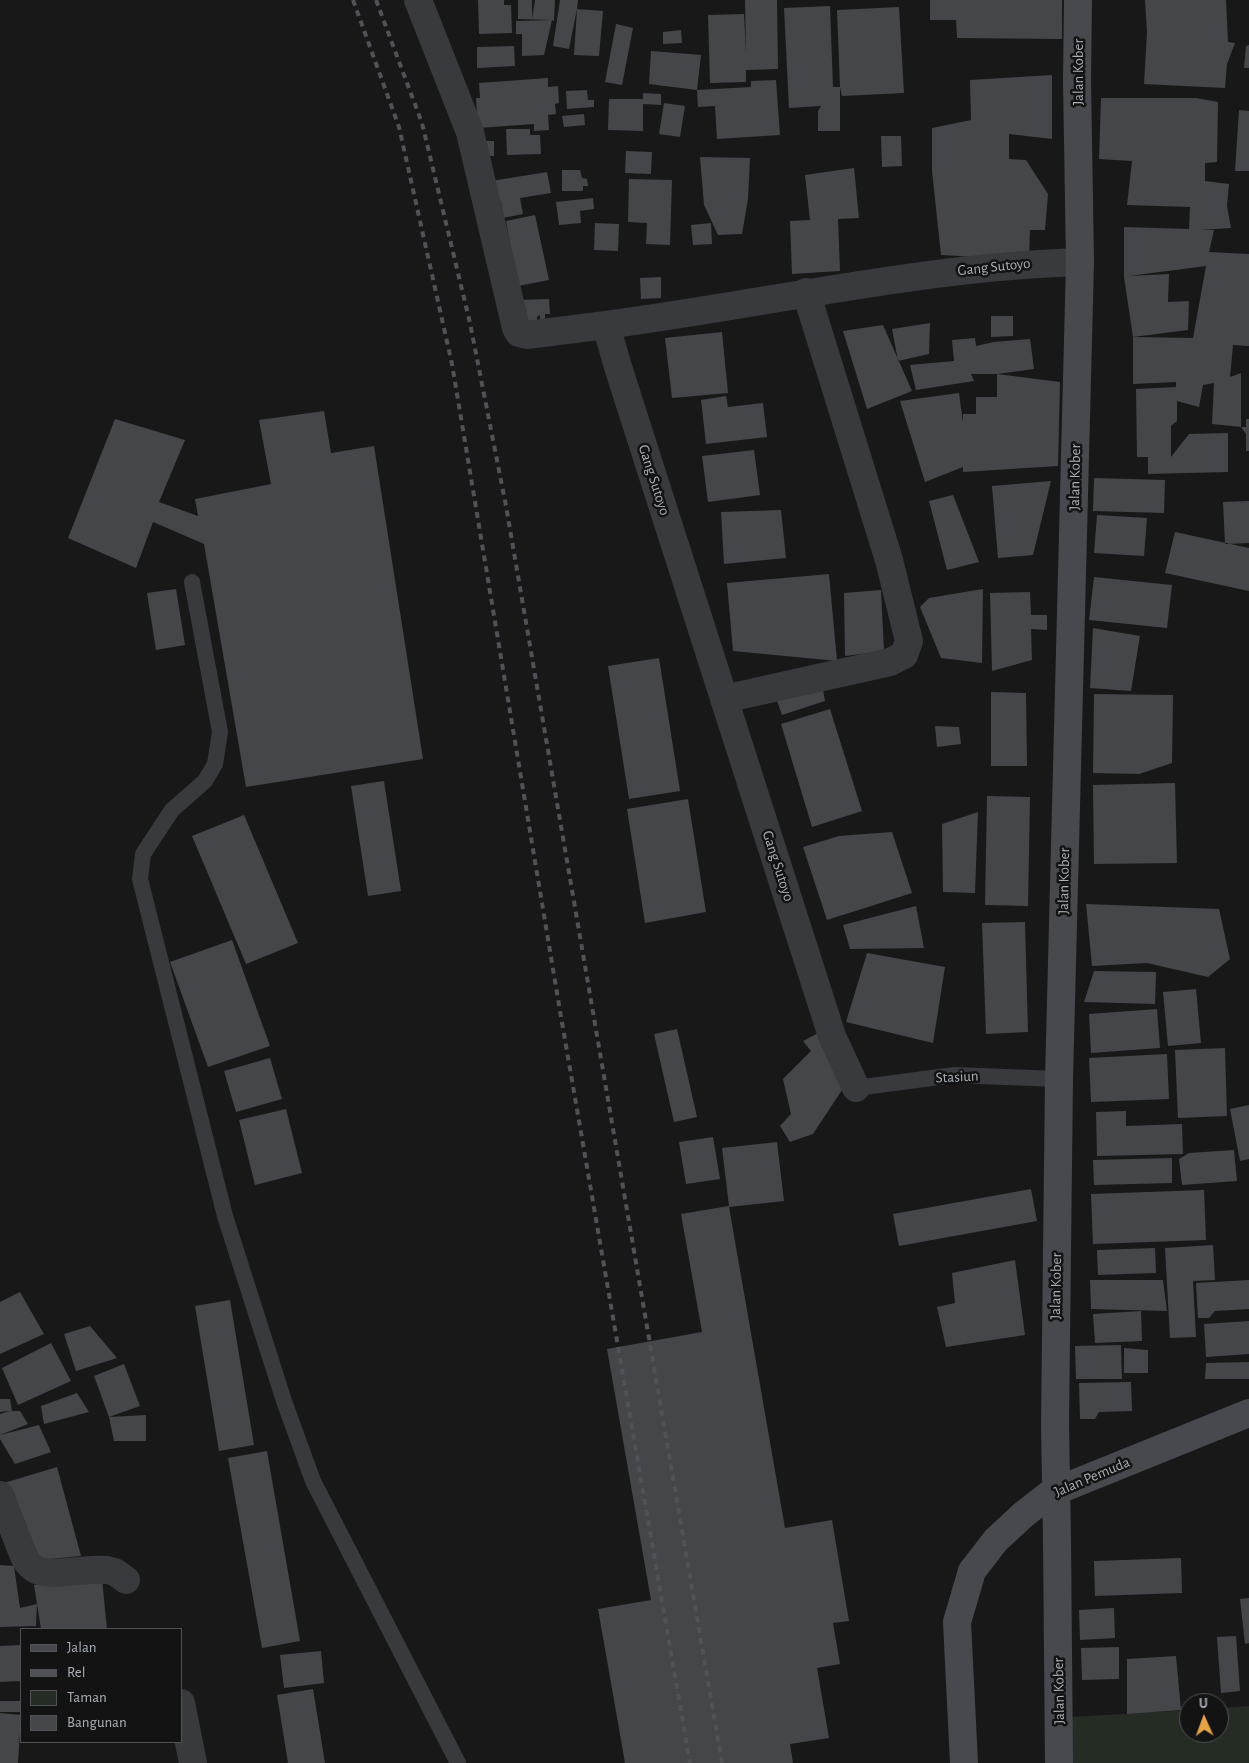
<!DOCTYPE html>
<style>
body{margin:0}
#map{position:relative;width:1249px;height:1763px;overflow:hidden;background:#181819;font-family:"Alegreya Sans",sans-serif}
canvas{display:block}
.legend{position:absolute;left:20px;top:1628px;width:162px;height:115px;box-sizing:border-box;background:#131314;border:1px solid #505256;margin:0;padding:6px 9px;list-style:none;font-size:15px;color:#abb0b8}
.legend li{display:flex;align-items:center;gap:10px;height:25px}
.legend b{width:25px;border:1px solid #505256}
.north{position:absolute;left:1179px;top:1693px;width:50px;height:50px;box-sizing:border-box;background:#131314;border:1px solid #505256;border-radius:50%;rotate:358deg;font-size:14px;font-weight:700;line-height:20px;text-align:center;color:#abb0b8}
.north::after{content:'';display:block;margin:auto;width:18px;height:22px;background:#e4a345;clip-path:polygon(50% 0,100% 100%,50% 72%,0 100%)}
</style>
<div id="map">
<canvas width="1249" height="1763"></canvas>
<ul class="legend">
<li><b style="height:6px;background:#47494e"></b>Jalan</li>
<li><b style="height:6px;background:#505257"></b>Rel</li>
<li><b style="height:14px;background:#242c24"></b>Taman</li>
<li><b style="height:14px;background:#454649"></b>Bangunan</li>
</ul>
<div class="north">U</div>
</div>
<script>
const g = document.querySelector('canvas').getContext('2d');
g.lineJoin = 'round';
function fillPath(path, color) { g.fillStyle = color; g.fill(path, 'evenodd'); }
function trace(path, color, width, dash) { g.strokeStyle = color; g.lineWidth = width; g.lineCap = dash ? 'butt' : 'round'; g.setLineDash(dash || []); g.stroke(path); }
function label(font, color, halo, rows, align = 'center') {
  g.font = font + ' "Alegreya Sans",sans-serif'; g.lineWidth = 5; g.setLineDash([]); g.textBaseline = 'middle'; g.strokeStyle = halo; g.fillStyle = color; for (const [text, x, y, turn = 0] of rows) {
    g.save(); g.translate(x, y); g.rotate((+turn || 0) * Math.PI / 180); g.textAlign = isNaN(turn) ? turn : align; if (halo) g.strokeText(text, 0, 0); g.fillText(text, 0, 0); g.restore();
  }
}
const green = new Path2D(`
 M 1249,1706 L 1249,1763 L 1071,1763 L 1070,1717 L 1189,1710 L 1189,1733 L 1219,1733 L 1219,1708 Z`);
const building = new Path2D(`
 M 478,0 L 504,0 L 504,5 L 511,5 L 512,33 L 479,34 Z
 M 518,0 L 532,0 L 532,19 L 535,0 L 555,0 L 554,21 L 552,20 L 544,55 L 522,56 L 522,34 L 516,34 L 516,21 L 552,20 L 518,19 Z
 M 560,0 L 578,0 L 577,9 L 603,11 L 599,56 L 574,55 L 577,9 L 569,49 L 553,46 Z
 M 745,0 L 777,0 L 778,69 L 746,70 L 746,82 L 710,83 L 708,15 L 744,14 L 746,54 Z
 M 930,0 L 1062,0 L 1062,39 L 957,38 L 956,20 L 930,20 Z
 M 1145,0 L 1226,0 L 1228,42 L 1235,43 L 1227,64 L 1225,88 L 1144,84 L 1147,33 Z
 M 830,6 L 833,87 L 840,87 L 837,10 L 899,7 L 904,93 L 842,96 L 840,87 L 840,131 L 818,131 L 818,111 L 821,106 L 789,108 L 784,8 Z
 M 616,24 L 633,28 L 622,85 L 605,82 Z
 M 681,30 L 682,43 L 663,44 L 663,32 Z
 M 1249,45 L 1249,68 L 1244,68 L 1246,46 Z
 M 514,46 L 515,66 L 477,68 L 477,47 Z
 M 651,51 L 701,55 L 697,90 L 649,84 Z
 M 1052,75 L 1052,139 L 1009,134 L 1009,159 L 1026,160 L 1048,194 L 1045,230 L 1030,230 L 1029,260 L 941,255 L 932,171 L 932,128 L 971,120 L 970,80 Z
 M 548,78 L 548,87 L 558,86 L 559,103 L 555,104 L 556,114 L 548,115 L 549,130 L 534,131 L 534,124 L 478,128 L 476,98 L 480,98 L 479,83 Z
 M 776,80 L 780,135 L 717,139 L 715,106 L 698,107 L 697,90 L 751,87 L 751,81 Z
 M 587,90 L 588,100 L 594,100 L 594,107 L 567,109 L 566,91 Z
 M 643,93 L 661,94 L 661,105 L 643,104 L 643,131 L 608,130 L 609,99 L 643,99 Z
 M 1101,98 L 1196,98 L 1218,102 L 1217,162 L 1205,163 L 1205,181 L 1229,184 L 1227,206 L 1231,228 L 1200,230 L 1214,230 L 1209,252 L 1249,254 L 1249,346 L 1233,345 L 1230,377 L 1241,373 L 1241,427 L 1212,424 L 1214,383 L 1203,385 L 1199,407 L 1177,401 L 1177,421 L 1171,426 L 1171,457 L 1189,434 L 1228,433 L 1228,472 L 1148,474 L 1148,457 L 1137,457 L 1136,389 L 1176,387 L 1176,382 L 1133,384 L 1133,337 L 1124,277 L 1124,227 L 1189,229 L 1190,207 L 1127,205 L 1132,161 L 1099,159 ZM 1206,266 L 1193,338 L 1133,337 L 1188,330 L 1189,301 L 1168,302 L 1169,274 L 1129,276 Z
 M 664,103 L 685,106 L 680,137 L 659,134 Z
 M 1239,110 L 1249,111 L 1249,171 L 1235,171 Z
 M 584,114 L 585,125 L 564,127 L 562,116 Z
 M 506,129 L 530,129 L 530,135 L 540,135 L 541,154 L 507,155 Z
 M 881,136 L 901,136 L 902,166 L 882,167 Z
 M 485,141 L 494,141 L 494,156 L 485,156 Z
 M 626,151 L 652,152 L 651,174 L 625,173 Z
 M 700,157 L 750,158 L 748,199 L 742,234 L 718,235 L 704,205 Z
 M 854,168 L 859,218 L 838,219 L 840,271 L 792,274 L 790,221 L 810,220 L 805,175 Z
 M 562,170 L 580,170 L 582,178 L 587,179 L 588,186 L 583,186 L 583,191 L 562,191 Z
 M 547,172 L 551,193 L 520,198 L 523,214 L 503,218 L 501,201 L 489,203 L 485,182 Z
 M 629,179 L 672,180 L 670,245 L 646,244 L 647,223 L 628,222 Z
 M 593,198 L 594,209 L 580,211 L 581,223 L 559,225 L 556,202 Z
 M 535,215 L 549,280 L 518,286 L 506,221 Z
 M 595,223 L 619,224 L 618,251 L 594,250 Z
 M 711,223 L 712,244 L 693,245 L 691,225 Z
 M 661,277 L 661,298 L 641,299 L 640,278 Z
 M 549,299 L 550,314 L 545,314 L 545,320 L 540,320 L 540,315 L 537,317 L 537,323 L 518,319 L 518,300 Z
 M 991,316 L 1013,316 L 1013,336 L 991,337 Z
 M 930,323 L 929,354 L 898,361 L 892,329 Z
 M 883,325 L 912,391 L 867,409 L 843,331 Z
 M 722,332 L 728,393 L 672,398 L 665,338 Z
 M 975,338 L 976,346 L 994,342 L 1030,339 L 1034,369 L 997,374 L 1060,382 L 1058,466 L 963,472 L 963,467 L 925,482 L 900,401 L 959,393 L 963,423 L 963,414 L 976,414 L 976,397 L 997,397 L 997,374 L 971,374 L 974,381 L 916,390 L 910,365 L 954,361 L 952,340 Z
 M 726,396 L 728,407 L 763,403 L 767,437 L 706,444 L 701,400 Z
 M 324,411 L 331,453 L 374,446 L 423,759 L 246,787 L 204,544 L 153,522 L 136,568 L 68,538 L 115,419 L 185,440 L 159,502 L 198,516 L 195,499 L 271,484 L 259,420 Z
 M 1246,419 L 1249,419 L 1249,451 L 1246,451 L 1246,434 L 1241,427 L 1246,427 Z
 M 754,450 L 760,495 L 708,502 L 702,456 Z
 M 1094,478 L 1165,480 L 1164,513 L 1093,511 Z
 M 1051,481 L 1033,555 L 998,558 L 992,486 Z
 M 953,495 L 979,562 L 947,570 L 929,501 Z
 M 1249,501 L 1249,543 L 1225,544 L 1223,502 Z
 M 781,510 L 786,558 L 724,564 L 721,512 Z
 M 1097,515 L 1147,518 L 1144,556 L 1094,553 Z
 M 1175,532 L 1249,548 L 1249,591 L 1165,573 Z
 M 829,574 L 837,661 L 733,651 L 727,583 Z
 M 1094,577 L 1172,585 L 1167,628 L 1089,620 Z
 M 176,589 L 185,645 L 156,650 L 147,593 Z
 M 983,589 L 982,663 L 941,658 L 920,607 L 929,598 Z
 M 881,590 L 884,651 L 845,656 L 844,593 Z
 M 1030,592 L 1031,615 L 1047,615 L 1047,630 L 1031,629 L 1032,660 L 992,671 L 990,593 Z
 M 1093,628 L 1140,636 L 1131,691 L 1090,688 Z
 M 659,658 L 680,791 L 629,799 L 608,666 Z
 M 822,684 L 825,701 L 782,715 L 774,692 Z
 M 991,692 L 1026,693 L 1027,766 L 991,766 Z
 M 1094,694 L 1173,695 L 1172,763 L 1139,774 L 1093,773 Z
 M 830,709 L 862,811 L 812,827 L 781,724 Z
 M 935,726 L 959,727 L 961,744 L 937,747 Z
 M 384,781 L 401,891 L 368,896 L 351,786 Z
 M 1175,783 L 1177,863 L 1094,864 L 1093,785 Z
 M 987,796 L 1030,797 L 1028,906 L 985,905 Z
 M 688,799 L 706,912 L 645,923 L 627,809 Z
 M 978,812 L 975,893 L 943,892 L 942,824 Z
 M 244,815 L 298,943 L 246,964 L 192,836 Z
 M 892,832 L 912,893 L 827,920 L 803,847 L 839,836 Z
 M 1086,904 L 1219,909 L 1230,959 L 1208,977 L 1147,963 L 1092,966 Z
 M 916,906 L 924,948 L 850,949 L 843,925 Z
 M 1025,922 L 1028,1032 L 986,1034 L 982,923 Z
 M 232,940 L 270,1046 L 208,1067 L 170,962 Z
 M 867,953 L 945,967 L 933,1043 L 846,1022 Z
 M 1094,971 L 1156,972 L 1155,1004 L 1084,1002 Z
 M 1196,989 L 1201,1043 L 1168,1046 L 1163,992 Z
 M 1157,1009 L 1160,1048 L 1091,1053 L 1089,1014 Z
 M 677,1029 L 697,1117 L 674,1122 L 654,1034 Z
 M 824,1030 L 842,1090 L 813,1134 L 790,1142 L 780,1126 L 791,1114 L 783,1079 L 811,1051 L 803,1041 Z
 M 1225,1048 L 1227,1116 L 1178,1118 L 1175,1050 Z
 M 1167,1054 L 1169,1099 L 1091,1102 L 1089,1058 Z
 M 270,1058 L 282,1099 L 236,1112 L 224,1071 Z
 M 1249,1105 L 1249,1159 L 1240,1161 L 1230,1109 Z
 M 286,1109 L 302,1173 L 255,1185 L 239,1120 Z
 M 1126,1111 L 1126,1126 L 1182,1124 L 1183,1154 L 1097,1156 L 1096,1112 Z
 M 713,1137 L 720,1179 L 686,1184 L 679,1142 Z
 M 777,1142 L 784,1201 L 729,1207 L 785,1528 L 832,1520 L 849,1621 L 833,1623 L 840,1664 L 817,1668 L 829,1738 L 790,1744 L 793,1763 L 625,1763 L 598,1609 L 651,1600 L 607,1349 L 702,1332 L 681,1214 L 729,1206 L 722,1148 Z
 M 1234,1150 L 1237,1181 L 1182,1185 L 1179,1159 L 1189,1153 Z
 M 1172,1158 L 1172,1183 L 1094,1185 L 1093,1160 Z
 M 1031,1189 L 1037,1221 L 899,1246 L 893,1214 Z
 M 1204,1190 L 1206,1240 L 1093,1244 L 1091,1194 Z
 M 1213,1245 L 1215,1280 L 1193,1281 L 1196,1337 L 1170,1338 L 1165,1248 Z
 M 1155,1248 L 1156,1273 L 1098,1275 L 1097,1250 Z
 M 1015,1260 L 1025,1335 L 946,1347 L 937,1307 L 955,1303 L 952,1273 Z
 M 1090,1280 L 1163,1280 L 1167,1311 L 1091,1309 Z
 M 1249,1280 L 1249,1309 L 1215,1311 L 1209,1318 L 1198,1318 L 1196,1283 Z
 M 20,1292 L 44,1334 L 0,1354 L 0,1302 Z
 M 230,1300 L 254,1445 L 219,1451 L 195,1306 Z
 M 1141,1311 L 1142,1341 L 1095,1343 L 1093,1314 Z
 M 1249,1321 L 1249,1354 L 1206,1357 L 1204,1324 Z
 M 90,1326 L 117,1358 L 76,1371 L 64,1334 Z
 M 51,1343 L 71,1381 L 18,1405 L 2,1368 Z
 M 1121,1345 L 1122,1379 L 1076,1379 L 1075,1346 Z
 M 1124,1348 L 1148,1350 L 1148,1373 L 1124,1373 Z
 M 1249,1362 L 1249,1379 L 1205,1379 L 1206,1363 Z
 M 124,1364 L 140,1406 L 109,1417 L 94,1376 Z
 M 1131,1382 L 1132,1411 L 1099,1412 L 1095,1419 L 1080,1419 L 1079,1383 Z
 M 77,1393 L 89,1412 L 44,1424 L 41,1406 Z
 M 0,1399 L 10,1399 L 12,1411 L 20,1411 L 28,1424 L 0,1435 L 0,1414 L 10,1411 L 0,1412 Z
 M 146,1415 L 146,1441 L 114,1441 L 109,1417 Z
 M 39,1425 L 51,1452 L 15,1464 L 0,1439 L 0,1435 Z
 M 267,1451 L 300,1641 L 262,1648 L 228,1458 Z
 M 57,1467 L 81,1556 L 39,1560 L 4,1483 Z
 M 1181,1558 L 1182,1593 L 1095,1596 L 1094,1561 Z
 M 0,1565 L 14,1566 L 20,1608 L 37,1604 L 36,1626 L 0,1627 Z
 M 102,1579 L 107,1629 L 41,1629 L 34,1585 Z
 M 1249,1598 L 1249,1643 L 1245,1644 L 1240,1599 Z
 M 1114,1608 L 1115,1638 L 1080,1640 L 1079,1610 Z
 M 1236,1636 L 1240,1691 L 1221,1693 L 1217,1637 Z
 M 21,1645 L 21,1681 L 0,1682 L 0,1646 Z
 M 1119,1647 L 1119,1679 L 1082,1680 L 1081,1648 Z
 M 321,1651 L 324,1683 L 284,1688 L 280,1655 Z
 M 1176,1656 L 1181,1710 L 1127,1714 L 1127,1659 Z
 M 313,1689 L 325,1763 L 288,1763 L 277,1695 Z
 M 0,1701 L 21,1701 L 21,1712 L 0,1712 Z
 M 0,1713 L 21,1715 L 18,1763 L 0,1763 Z`);
const lane = new Path2D(`
 M 192,582 L 220,732 L 215,764 L 205,781 L 172,810 L 143,854 L 140,879 L 225,1216 L 284,1401 L 313,1481 L 458,1763
 M 856,1088 L 954,1075 L 1059,1079`);
const street = new Path2D(`
 M 418,0 L 470,132 L 516,328 L 519,333 L 527,335 L 606,325
 M 724,699 L 890,662 L 904,655 L 909,641 L 889,560 L 806,292
 M 856,1088 L 832,1036 L 618,367 L 606,325 C 765,304 920,267 1080,262
 M 0,1495 L 23,1554 C 26,1561 30,1568 39,1571 C 53,1576 89,1568 107,1570 L 115,1572 L 126,1580
 M 181,1703 L 193,1763`);
const secondary = new Path2D(`
 M 1055,1424 L 1059,1079 L 1080,262 L 1077,80 L 1078,0
 M 1057,1540 L 1059,1763
 M 964,1763 L 957,1622 L 972,1571 L 996,1540 L 1023,1515 L 1051,1493 L 1249,1413`);
const rail = new Path2D(`
 M 353,0 L 399,127 L 452,364 L 560,1011 L 690,1763
 M 376,0 L 422,123 L 470,323 L 506,506 L 722,1763`);
const secondaryBridge = new Path2D(`
 M 1055,1424 L 1057,1540`);
const streetNames = [
 ["Jalan Kober",1078,72,-90],
 ["Gang Sutoyo",994,267,-6],
 ["Jalan Kober",1075,477,-89],
 ["Gang Sutoyo",654,480,72],
 ["Gang Sutoyo",778,866,72],
 ["Jalan Kober",1064,881,-89],
 ["Stasiun",957,1077,-3],
 ["Jalan Kober",1056,1286,-89],
 ["Jalan Pemuda",1092,1477,-23],
 ["Jalan Kober",1059,1691,-91]
];
fillPath(green, '#242c24');
fillPath(building, '#454649');
trace(lane, '#393a3e', 16);
trace(street, '#393a3e', 28);
trace(secondary, '#47494e', 28);
trace(rail, '#505257', 4, [6, 5]);
trace(secondaryBridge, '#47494e', 28);
label('15px', '#abb0b8', '#131314', streetNames);
</script>
